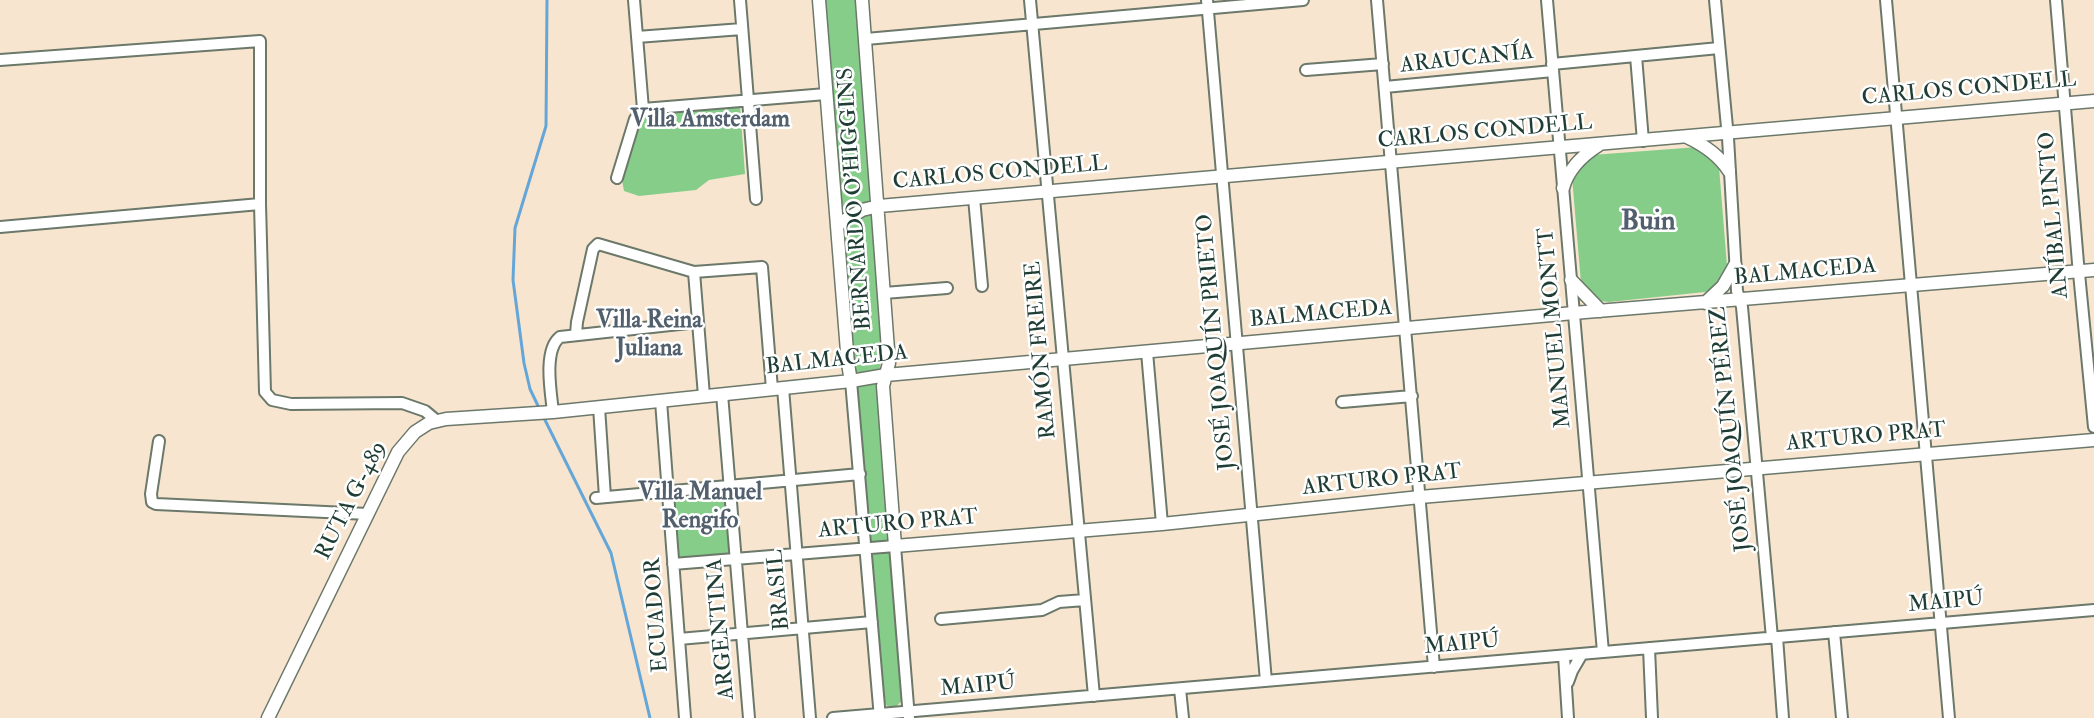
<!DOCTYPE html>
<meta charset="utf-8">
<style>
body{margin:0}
canvas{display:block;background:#f7e5cf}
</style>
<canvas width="2094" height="718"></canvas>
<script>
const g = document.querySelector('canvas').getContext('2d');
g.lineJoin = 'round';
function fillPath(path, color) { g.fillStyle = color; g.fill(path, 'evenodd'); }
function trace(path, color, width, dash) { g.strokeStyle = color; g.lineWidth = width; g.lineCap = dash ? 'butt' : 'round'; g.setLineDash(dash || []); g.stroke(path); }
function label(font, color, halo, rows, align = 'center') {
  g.font = font + ' "IM FELL Double Pica",serif'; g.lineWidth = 5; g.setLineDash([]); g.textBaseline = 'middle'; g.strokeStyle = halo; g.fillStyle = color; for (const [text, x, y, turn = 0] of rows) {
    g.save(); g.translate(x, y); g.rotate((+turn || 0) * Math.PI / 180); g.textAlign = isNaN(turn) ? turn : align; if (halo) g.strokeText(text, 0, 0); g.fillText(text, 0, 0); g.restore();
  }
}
const green = new Path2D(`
 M 823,0 L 855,0 L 883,353 L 880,366 L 878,390 L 903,699 L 897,706 L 887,706 L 884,700 Z
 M 740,105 L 745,174 L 709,180 L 696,190 L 639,196 L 624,191 L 622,180 L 638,119 L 643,114 Z
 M 1698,147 L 1719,167 L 1727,266 C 1725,276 1715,288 1705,292 L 1609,302 L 1600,301 L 1595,297 L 1581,283 L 1572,177 L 1592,155 Z
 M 724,492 L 729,554 L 677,559 L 672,496 Z`);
const stream = new Path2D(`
 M 540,410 L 530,389 L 524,363 L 513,280 L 515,228 L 546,126 L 547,0
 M 543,416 L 611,553 L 650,718`);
const minor = new Path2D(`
 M 634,0 L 643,109
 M 740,0 L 756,199
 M 1030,0 L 1094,696
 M 1207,0 L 1266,681
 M 1377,0 L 1434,667
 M 1547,0 L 1603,652
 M 1715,0 L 1728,138 L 1737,291 L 1742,307 L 1772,638
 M 1886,0 L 1949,718
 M 2056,0 L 2078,263 L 2094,427
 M 637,37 L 742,29
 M 866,39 L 1303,0
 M 1636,56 L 1643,141
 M 0,60 L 260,41 L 260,204 L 265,392 L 272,400 L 291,404 L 402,403 L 425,411 L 437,421
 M 1552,64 L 1719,48
 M 1306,70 L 1383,64
 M 1385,87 L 1553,71
 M 643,109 L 826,94
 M 617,178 L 635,119 L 643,109
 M 974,198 L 982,286
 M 0,227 L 260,204
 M 694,272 L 704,396
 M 884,293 L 947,288
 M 576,334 L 577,322 L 593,249 L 598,244 L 694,272 L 762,267 L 772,389
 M 1147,352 L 1162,524
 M 851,381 L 880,718
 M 783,388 L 810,718
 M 722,394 L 749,718
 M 661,401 L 685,718
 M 1342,402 L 1412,396
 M 599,407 L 605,497
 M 553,412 C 551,393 543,350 560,337 L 698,322
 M 159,441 L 151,494 L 152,502 L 156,504 L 368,514
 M 596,498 L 860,474
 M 673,564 L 895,546 L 909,718
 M 941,619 L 1042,610 L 1059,602 L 1085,600
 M 1834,632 L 1842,718
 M 1777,637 L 1783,718
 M 679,639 L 872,622
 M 1649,648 L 1652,718
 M 1564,656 L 1568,718
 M 1568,682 L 1572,671 L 1582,654
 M 1180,689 L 1183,718
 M 833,718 L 2094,610`);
const major = new Path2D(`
 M 819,0 L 848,364 L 851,381
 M 862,0 L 889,363 L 883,386 L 895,546 L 1162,524 L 1420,497 L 2094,440
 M 1687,137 C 1704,145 1719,155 1729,171
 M 1563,188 C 1568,170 1583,155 1599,145
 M 837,225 L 862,210 L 879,206 L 2094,101
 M 1571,280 L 1601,311
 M 1705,303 L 1723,286 L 1735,265
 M 268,718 L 398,452 L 415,432 L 429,423 L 446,419 L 553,412 L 851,381 L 886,375 L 1585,312 L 2094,270`);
const streetNames = [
 ["ARAUCANÍA",1467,60,-6],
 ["CARLOS CONDELL",1969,90,-5],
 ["CARLOS CONDELL",1485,133,-5],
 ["CARLOS CONDELL",1000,174,-5],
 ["BERNARDO O'HIGGINS",856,199,-94],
 ["ANÍBAL PINTO",2055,215,-95],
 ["BALMACEDA",1805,273,-5],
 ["BALMACEDA",1321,315,-5],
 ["MANUEL MONTT",1556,328,-95],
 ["JOSÉ JOAQUÍN PRIETO",1217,342,-95],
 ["RAMÓN FREIRE",1042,350,-95],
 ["BALMACEDA",837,361,-6],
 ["JOSÉ JOAQUÍN PÉREZ",1732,429,-96],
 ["ARTURO PRAT",1866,438,-5],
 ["ARTURO PRAT",1382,481,-6],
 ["RUTA G-489",352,501,-63],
 ["ARTURO PRAT",898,525,-5],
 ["BRASIL",780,590,-95],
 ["MAIPÚ",1946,603,-5],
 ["ECUADOR",658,615,-94],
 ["ARGENTINA",722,629,-95],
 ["MAIPÚ",1462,645,-5],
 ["MAIPÚ",978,687,-5]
];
const neighbourhoodNames = [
 ["Villa Amsterdam",710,121],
 ["Villa Reina",649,322],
 ["Juliana",649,350],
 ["Villa Manuel",700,494],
 ["Rengifo",700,522]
];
const districtNames = [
 ["Buin",1648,223]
];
fillPath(green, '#85cd89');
trace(stream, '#65a6d8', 3);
trace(minor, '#6b786a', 14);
trace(major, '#6b786a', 15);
trace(minor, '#fff', 10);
trace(major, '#fff', 12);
label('22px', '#1f3d34', '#fff', streetNames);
label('bold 24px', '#52606d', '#fff', neighbourhoodNames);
label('bold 28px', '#52606d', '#fff', districtNames);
</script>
